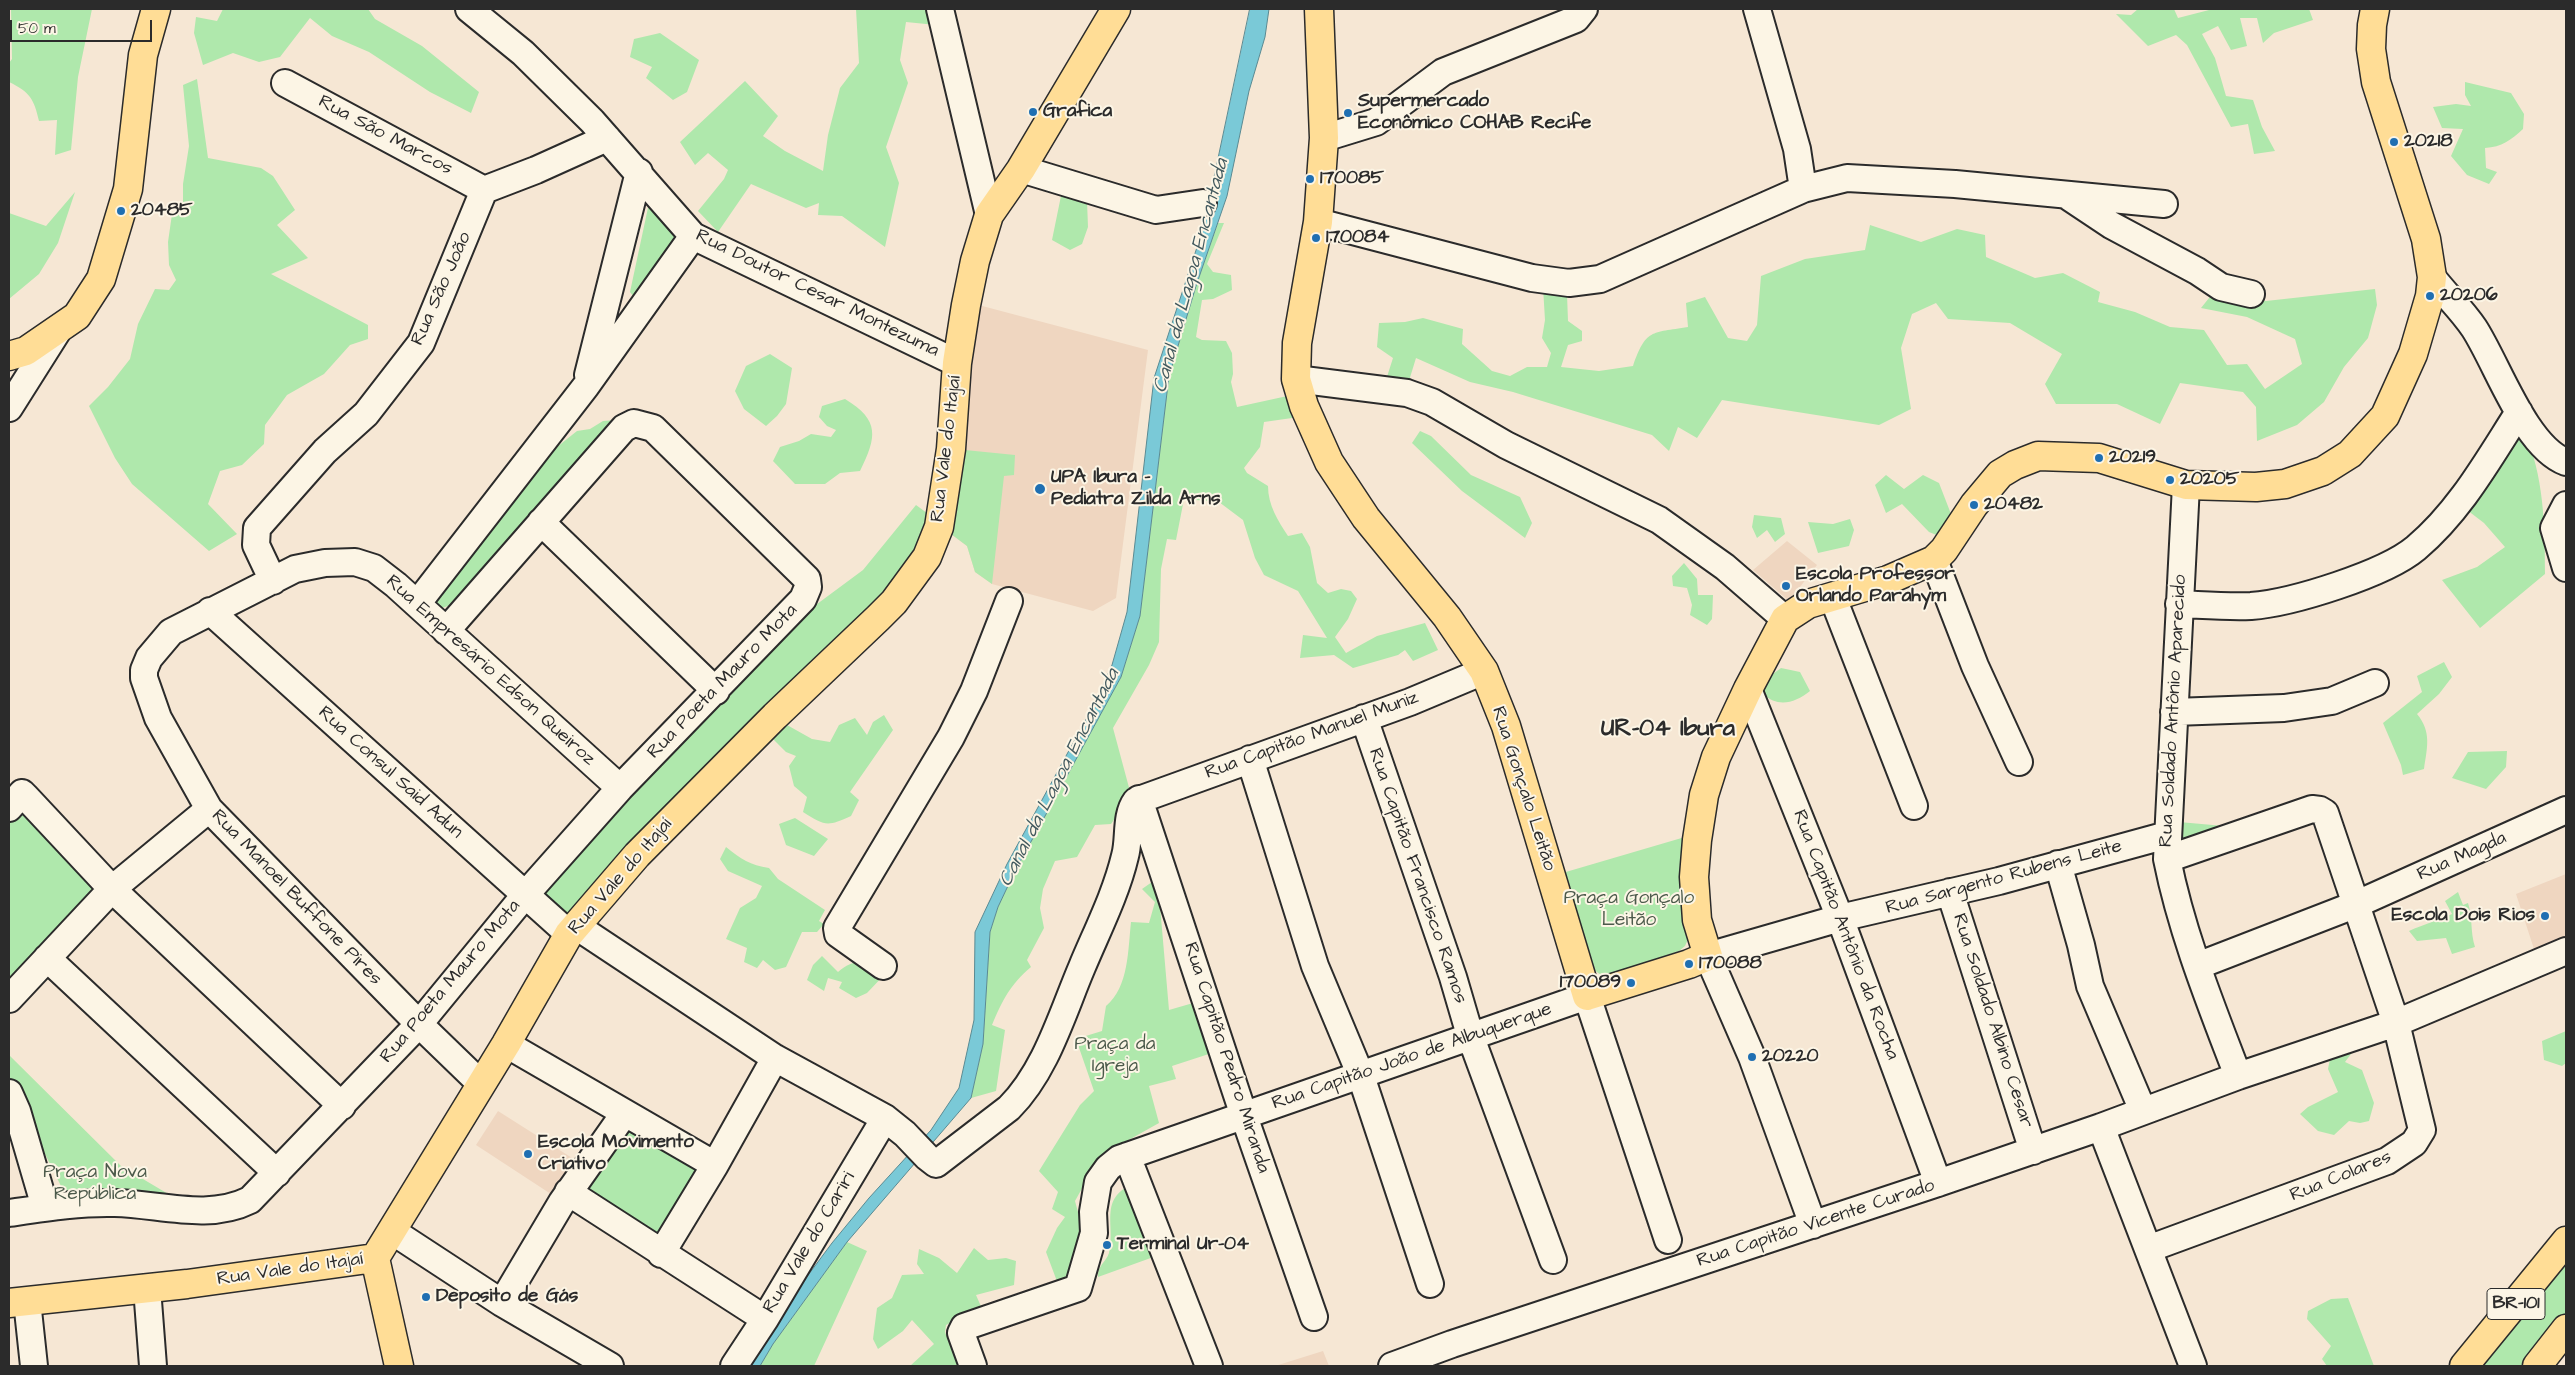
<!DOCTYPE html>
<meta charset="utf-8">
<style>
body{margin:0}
#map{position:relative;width:2575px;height:1375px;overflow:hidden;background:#f6e7d4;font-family:"Architects Daughter",sans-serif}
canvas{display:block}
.frame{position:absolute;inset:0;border:10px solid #2b2b2b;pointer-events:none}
.scale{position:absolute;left:10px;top:20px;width:142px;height:22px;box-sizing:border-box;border:2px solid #2b2b2b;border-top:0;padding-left:6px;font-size:15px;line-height:18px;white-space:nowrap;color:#2b2b2b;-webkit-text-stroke:4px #fcf5e5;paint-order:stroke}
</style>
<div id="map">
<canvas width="2575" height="1375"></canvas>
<div class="frame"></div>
<div class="scale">50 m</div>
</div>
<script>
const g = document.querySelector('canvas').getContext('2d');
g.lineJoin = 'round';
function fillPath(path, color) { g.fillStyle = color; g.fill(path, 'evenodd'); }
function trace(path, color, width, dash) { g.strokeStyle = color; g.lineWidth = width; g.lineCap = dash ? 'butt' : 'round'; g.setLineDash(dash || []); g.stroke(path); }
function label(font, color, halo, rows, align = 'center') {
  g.font = font + ' "Architects Daughter",sans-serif'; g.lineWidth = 4; g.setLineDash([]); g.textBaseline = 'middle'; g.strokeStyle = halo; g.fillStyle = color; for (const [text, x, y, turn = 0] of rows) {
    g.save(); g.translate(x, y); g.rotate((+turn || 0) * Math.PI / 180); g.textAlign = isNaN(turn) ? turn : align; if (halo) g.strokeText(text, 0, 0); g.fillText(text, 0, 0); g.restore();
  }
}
const built = new Path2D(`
 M 971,303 L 1148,350 L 1116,598 L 1093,611 L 992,584 L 975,572 L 967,546 L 943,528 Z
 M 1787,541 L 1817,565 L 1789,601 L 1753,570 Z
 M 2566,874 L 2566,937 L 2534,949 L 2516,894 Z
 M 498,1111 L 580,1163 L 557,1198 L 476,1145 Z
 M 1323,1351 L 1329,1366 L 1275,1366 Z`);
const green = new Path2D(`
 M 11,9 L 92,9 L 78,77 L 71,150 L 55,155 L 57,120 L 39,121 C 34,99 30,92 9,82 L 9,63 L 12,59 Z
 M 223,9 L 368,9 L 375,19 L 422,46 L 479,92 L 471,113 L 430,92 L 369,52 L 332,36 L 310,18 L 280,57 L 259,62 L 233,53 L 203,65 L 194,33 L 196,17 L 217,21 Z
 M 856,9 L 933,9 L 936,25 L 906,22 L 900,60 L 908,83 L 886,147 L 899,183 L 885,247 L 842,216 L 818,215 L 819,203 L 806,208 L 751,184 L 718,232 L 698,211 L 724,179 L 728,170 L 708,153 L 695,165 L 680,142 L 745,81 L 778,116 L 763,136 L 785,151 L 823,171 L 828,135 L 840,88 L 859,63 Z
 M 2138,9 L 2174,9 L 2178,18 L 2213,9 L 2309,9 L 2313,20 L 2274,33 L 2263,43 L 2257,18 L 2240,18 L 2247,46 L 2231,50 L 2218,26 L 2202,34 L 2215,58 L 2226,96 L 2253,100 L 2262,127 L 2275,151 L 2254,154 L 2248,124 L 2231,127 L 2187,45 L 2176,35 L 2148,46 L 2116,14 L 2131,15 Z
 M 660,33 L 699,60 L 687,92 L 673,100 L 646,78 L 652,67 L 630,57 L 634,39 Z
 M 197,79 L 208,158 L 261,168 L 273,176 L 295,210 L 277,225 L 308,258 L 271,274 L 368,325 L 368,339 L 350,345 L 324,374 L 287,395 L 265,425 L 264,444 L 242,465 L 220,471 L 208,504 L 237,534 L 209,551 L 132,484 L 115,458 L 89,406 L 108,387 L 130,359 L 138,324 L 155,289 L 169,290 L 176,280 L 169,265 L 168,242 L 172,214 L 183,203 L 183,184 L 189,146 L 183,85 Z
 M 2465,82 L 2511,93 L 2524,114 L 2523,129 C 2511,140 2502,147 2485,148 L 2486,168 L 2497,172 L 2489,184 L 2467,175 L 2451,156 L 2463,129 L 2442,128 L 2433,107 L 2456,104 L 2471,106 L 2465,95 Z
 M 1062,191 L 1087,201 L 1088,227 L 1082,244 L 1070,250 L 1052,240 Z
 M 75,192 L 58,243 L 39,274 L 9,299 L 9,213 L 46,226 Z
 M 649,203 L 676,234 L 676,237 L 633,296 L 630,292 Z
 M 1218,223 L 1224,223 L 1207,264 L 1213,272 L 1231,275 L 1232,290 L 1213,299 L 1202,300 L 1196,337 L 1202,340 L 1226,341 L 1232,353 L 1233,374 L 1231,382 L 1237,407 L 1292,395 L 1299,417 L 1264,422 L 1260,447 L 1244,468 L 1247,473 L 1268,486 C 1268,505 1278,521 1288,536 L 1302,533 L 1310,547 L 1317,583 L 1328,593 L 1341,589 L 1351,591 L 1357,599 L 1348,619 L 1335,637 L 1346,653 L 1377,636 L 1425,623 L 1438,650 L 1413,661 L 1405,650 L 1398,655 L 1353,668 L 1334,655 L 1300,658 L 1303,635 L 1327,638 L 1298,591 L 1264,575 L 1255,558 L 1243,520 L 1219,502 L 1184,499 L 1176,540 L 1167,539 L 1161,569 L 1159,642 L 1149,665 L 1113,728 L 1131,795 L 1111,824 L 1095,825 L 1077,857 L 1055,861 L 1043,889 L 1040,908 L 1044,928 L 1027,960 L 1031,967 C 1010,985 1003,999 992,1025 L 1005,1030 L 996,1091 L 971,1098 L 983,1044 L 990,932 L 998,907 L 1015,871 L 1121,677 L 1140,616 L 1169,376 L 1196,286 Z
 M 1870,225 L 1921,242 L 1957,229 L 1985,235 L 1986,257 L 2035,278 L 2063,273 L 2100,292 L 2098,302 L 2135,312 L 2170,327 L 2204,330 L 2227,365 L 2247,364 L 2265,389 L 2302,364 L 2295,339 L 2247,317 L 2201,308 L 2213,293 L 2266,301 L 2375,289 L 2377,305 L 2368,338 L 2344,367 L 2324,402 L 2297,425 L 2257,441 L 2256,407 L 2243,392 L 2180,383 L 2160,424 L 2117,404 L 2056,404 L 2045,384 L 2062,354 L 2010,323 L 1948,319 L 1936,303 L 1912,314 L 1901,348 L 1911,409 L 1879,425 L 1722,400 L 1697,438 L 1678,427 L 1669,451 L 1652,435 L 1513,392 L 1470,382 L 1416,358 L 1408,384 L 1385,383 L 1393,358 L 1377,347 L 1379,323 L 1405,322 L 1423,318 L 1463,329 L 1462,344 L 1492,371 L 1510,376 L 1527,367 L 1547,367 L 1551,353 L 1542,338 L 1545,320 L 1543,287 L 1567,294 L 1568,321 L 1582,331 L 1582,341 L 1568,345 L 1561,367 L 1599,371 L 1633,366 C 1646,329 1651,333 1688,327 L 1686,303 L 1705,297 L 1728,338 L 1747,341 L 1757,325 L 1761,276 L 1805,259 L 1865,250 Z
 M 770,354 L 792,368 L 786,404 L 777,416 L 766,426 L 744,409 L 735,391 L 746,366 Z
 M 845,399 C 880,420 877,437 860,471 L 840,473 L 825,484 L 795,484 L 773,461 L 780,447 L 799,441 L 811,434 L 831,437 L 836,430 L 827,426 L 819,417 L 822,406 Z
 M 629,419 L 457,603 L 439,609 L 432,593 L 557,447 L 577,431 L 590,429 L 603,421 Z
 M 1420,431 L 1431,436 L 1471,475 L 1520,497 L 1532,523 L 1525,538 L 1462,491 L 1412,443 Z
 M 2524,431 C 2544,475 2545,526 2545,574 L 2480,628 L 2442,580 L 2477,567 L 2505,547 L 2484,523 L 2463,507 L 2489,460 Z
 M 955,449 L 1015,455 L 1014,475 L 1004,476 L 992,584 L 975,572 L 967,546 L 943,528 Z
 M 1886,475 L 1904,489 L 1923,475 L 1939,483 L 1951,514 L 1939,536 L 1929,532 L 1902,504 L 1886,513 L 1875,485 Z
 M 916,505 L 931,516 C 907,584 821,655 770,706 C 701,775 633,845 566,916 L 542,889 L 622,797 L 809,610 L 863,570 Z
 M 1754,515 L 1781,518 L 1785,534 L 1775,542 L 1767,530 L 1757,538 L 1752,527 Z
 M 1850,519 L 1854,530 L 1849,546 L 1818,553 L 1808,522 L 1833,524 Z
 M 1684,563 L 1697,579 L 1698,595 L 1713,595 L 1712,619 L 1707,625 L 1690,615 L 1692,605 L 1687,588 L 1673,586 L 1672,576 Z
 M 2444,662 L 2452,677 L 2439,694 L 2417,714 C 2432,732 2427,748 2424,769 L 2403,775 L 2401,765 L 2383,723 L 2422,692 L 2417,676 Z
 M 1781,668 L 1800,672 L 1810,691 C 1795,703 1778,708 1763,694 L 1762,682 Z
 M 884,715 L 893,730 L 850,792 L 859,800 L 851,816 C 827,827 825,826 803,812 L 807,797 L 794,786 L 789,766 L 796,756 L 786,752 L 773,739 L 787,725 L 812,739 L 830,742 L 839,725 L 855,718 L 867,735 L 873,722 Z
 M 2507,751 L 2506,767 L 2486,789 L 2452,778 L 2468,752 Z
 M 27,794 L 118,888 L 9,1002 L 9,814 Z
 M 795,818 L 828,839 L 814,856 L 786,845 L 779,824 Z
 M 2179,822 L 2224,826 L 2179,848 Z
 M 1685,837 L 1689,937 L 1685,946 L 1679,951 L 1604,977 L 1594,970 L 1559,874 Z
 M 726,847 C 741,859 750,865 769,868 L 778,879 L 825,910 L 819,921 L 824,924 L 817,932 L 802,932 L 786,967 L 775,970 L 763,960 L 757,968 L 744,962 L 747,948 L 726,939 L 740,908 L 756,898 L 762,886 L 728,871 L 720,859 Z
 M 1152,882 L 1160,906 L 1169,1010 L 1200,1001 L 1218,1051 L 1172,1066 L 1176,1079 L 1149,1086 L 1159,1123 L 1100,1156 L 1075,1201 L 1085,1238 L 1070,1274 L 1058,1284 L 1046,1252 L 1057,1228 L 1065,1217 L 1052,1209 L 1058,1192 L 1039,1171 L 1080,1105 L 1094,1091 L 1076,1039 L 1102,1031 L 1106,1006 C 1129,987 1128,949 1131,922 L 1149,923 L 1155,902 L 1142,889 Z
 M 2458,892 L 2463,905 L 2468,903 C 2473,919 2470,932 2475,947 L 2452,954 L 2446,938 L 2417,941 L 2409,931 C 2424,924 2437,921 2452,914 L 2445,901 Z
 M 822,956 L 838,972 C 857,956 866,962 886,973 L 867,993 L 856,998 L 839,988 L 842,982 L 828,978 L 824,991 L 807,980 L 813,965 Z
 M 2566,1031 L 2566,1063 L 2562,1066 L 2544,1060 L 2542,1041 Z
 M 2357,1046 L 2345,1062 L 2362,1070 L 2374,1103 L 2369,1121 L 2360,1123 L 2349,1121 L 2334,1135 L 2318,1131 L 2300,1114 L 2308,1107 L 2338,1092 L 2328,1069 L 2330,1059 L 2328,1052 Z
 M 9,1055 L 121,1166 L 207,1217 L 76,1216 L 9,1082 Z
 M 629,1130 L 698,1171 L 657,1239 L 586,1189 Z
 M 1133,1184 L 1159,1255 L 1098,1277 C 1097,1266 1106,1262 1109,1253 C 1116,1225 1098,1199 1133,1184 Z
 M 847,1242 L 867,1251 L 814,1366 L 760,1366 L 773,1344 Z
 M 974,1248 L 988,1260 L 1006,1258 L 1016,1261 L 1014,1285 L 976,1295 L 983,1311 L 965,1315 L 946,1325 L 945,1332 L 958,1366 L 910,1366 L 934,1344 L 912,1320 L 903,1331 L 878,1349 L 873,1339 L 877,1308 L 892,1298 L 902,1275 L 924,1274 L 917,1264 L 919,1249 L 939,1258 L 957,1273 Z
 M 2566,1264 L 2566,1321 L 2531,1366 L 2483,1366 Z
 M 2348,1298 L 2374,1366 L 2327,1366 L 2322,1359 L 2331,1346 L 2307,1319 L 2308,1311 L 2331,1299 Z`);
const water = new Path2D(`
 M 1250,9 L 1269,9 L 1265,37 L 1249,91 L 1227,196 L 1196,286 L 1169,376 L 1140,616 L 1121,677 L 1015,871 L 998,907 L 990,932 L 983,1044 L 971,1098 L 847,1242 L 773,1344 L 760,1366 L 748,1366 L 800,1286 L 832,1243 L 869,1198 L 931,1130 L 959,1088 L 974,1020 L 975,932 L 1007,864 L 1096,701 L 1112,665 L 1127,612 L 1154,378 L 1203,229 Z`);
const minor = new Path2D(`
 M 469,9 L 523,53 L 592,121 L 693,236 L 957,363
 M 940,9 L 989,215
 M 1757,9 L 1797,149 L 1803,189
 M 285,83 L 484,190
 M 1324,138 L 1376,122 L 1443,72 L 1576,19 L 1584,9
 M 1021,169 L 1156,210 L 1203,203
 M 2069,197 L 2111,225 L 2197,271 L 2221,287 L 2251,294
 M 1318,222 L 1532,278 L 1569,283 L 1600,279 L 1803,189 L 1847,178 L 1955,184 L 2164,204
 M 2432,277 C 2445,294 2462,310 2474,328 C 2497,363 2525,447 2566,462
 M 588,375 L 639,172
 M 1296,379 L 1407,393 L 1432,402 L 1506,445 L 1659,520 L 1725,567 L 1785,619
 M 9,408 L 57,332
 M 2186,485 L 2167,859 C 2182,934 2211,1005 2238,1076
 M 2566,505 L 2554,528 L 2566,568
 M 541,522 L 716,691
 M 1934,560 L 1975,666 L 2019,762
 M 273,581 L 256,545 L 257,528 L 325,451 L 366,414 L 421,343 L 484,190 L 536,170 L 607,138
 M 1833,598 L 1914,806
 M 417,604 L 586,386 L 693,236
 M 2179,604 C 2203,605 2227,607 2251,606 C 2292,603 2385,574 2416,548 C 2460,511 2488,460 2519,412
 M 210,611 L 569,934
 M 1748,689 L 1840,918 L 1938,1183
 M 2174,712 L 2284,708 L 2332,701 L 2375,683
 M 1364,718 L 1453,977 L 1470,1035 L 1553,1260
 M 1250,759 L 1315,966 L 1361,1076 L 1430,1284
 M 1139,799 L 1244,1116 L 1314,1317
 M 9,808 L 22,793 L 25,796 L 112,889 L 342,1106
 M 2058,864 L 2081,945 L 2090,986 L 2143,1111
 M 1950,892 L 2033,1151
 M 576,926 L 775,1058 L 885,1118 L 905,1134 L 927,1157 L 936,1164 L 1009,1108 C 1046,1071 1062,1014 1082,967 C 1097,931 1116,894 1125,856 C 1130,839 1125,816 1136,801 L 1410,702 L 1484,671
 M 47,958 L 277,1173
 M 883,966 L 838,934 L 837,928 L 951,737 L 974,691 L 1009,601
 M 2197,966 L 2357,904 L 2566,810
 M 9,999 L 112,889 L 209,809
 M 506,1044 L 715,1165
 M 481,1084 L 419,1024 L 209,809 L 158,718 L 144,678 L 144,670 L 149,658 L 171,632 L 295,569 L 325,563 L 355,562 L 374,568 L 396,585 L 620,788
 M 9,1093 L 17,1111 L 45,1207
 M 2101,1127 L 2193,1366
 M 1127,1156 L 1209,1366
 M 568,1192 L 765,1319
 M 9,1213 C 43,1208 80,1202 115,1203 C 160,1204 208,1221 250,1200 L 419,1024 L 525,895 L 620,788 L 803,599 L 808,587 L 807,579 L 653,428 L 634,423 L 624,428 L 446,631
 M 1813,1225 L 1752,1057 L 1708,956 L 1840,918 L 1999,881 L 2167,835
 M 392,1231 L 502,1303 L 610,1366
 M 2148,1249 L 2387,1161 L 2414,1143 L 2422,1130 L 2396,1023 L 2325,813 L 2320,810 L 2312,809 L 2167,859
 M 661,1254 L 715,1165 L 775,1058
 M 147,1288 L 153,1366
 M 27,1301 L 34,1366
 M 502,1303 L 562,1202 L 624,1114
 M 734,1366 L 765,1319 L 885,1118
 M 973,1366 L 961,1333 L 964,1327 L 1078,1288 L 1094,1233 L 1093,1212 L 1098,1182 L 1108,1168 L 1119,1159 L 1587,996 L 1668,1240
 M 1392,1366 L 1452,1344 L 1938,1183 L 2101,1127 L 2238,1076 L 2396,1023 L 2566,951`);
const major = new Path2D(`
 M 1319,9 L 1324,138 L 1318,222 L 1297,343 L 1296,379 L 1304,406 L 1329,462 L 1366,518 L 1447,617 L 1484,671 L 1506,726 L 1587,996 L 1689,964 L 1708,956 L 1697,920 L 1694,877 L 1697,840 L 1704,795 L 1716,757 L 1748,689 L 1785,619 L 1808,604 L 1888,580 L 1934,560 L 1944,550 L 1974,505 L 2000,474 L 2015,465 L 2038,456 L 2099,458 L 2186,485 L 2256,487 L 2285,484 L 2323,471 L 2350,454 L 2385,416 L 2413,354 L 2430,296 L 2432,277 L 2426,239 L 2376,82 L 2371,49 L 2372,25 L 2375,9
 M 9,356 L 26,351 L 77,316 L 101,279 L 128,189 L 143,55 L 156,9
 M 375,1258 L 399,1366
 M 9,1303 L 187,1284 L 375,1258 L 506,1044 L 569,934 L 637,855 L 775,716 L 878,618 L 894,602 L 927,557 L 939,527 L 951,449 L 957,363 L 966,305 L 975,261 L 989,215 L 1021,169 L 1116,9`);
const highway = new Path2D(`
 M 2464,1366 L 2566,1241
 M 2537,1366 L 2566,1329`);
const markers = [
 [1033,112,5,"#1f6fb2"],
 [1348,113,5,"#1f6fb2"],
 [2394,142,5,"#1f6fb2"],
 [1310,179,5,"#1f6fb2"],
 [121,211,5,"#1f6fb2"],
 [1316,238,5,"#1f6fb2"],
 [2430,296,5,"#1f6fb2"],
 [2099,458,5,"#1f6fb2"],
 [2170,480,5,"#1f6fb2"],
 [1040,489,6,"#1f6fb2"],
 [1974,505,5,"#1f6fb2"],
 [1786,586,5,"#1f6fb2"],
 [2545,916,5,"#1f6fb2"],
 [1689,964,5,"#1f6fb2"],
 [1631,983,5,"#1f6fb2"],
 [1752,1057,5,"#1f6fb2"],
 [528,1154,5,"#1f6fb2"],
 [1107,1245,5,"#1f6fb2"],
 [426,1297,5,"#1f6fb2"]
];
const shields = [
 [2516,1304,58]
];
const shieldNames = [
 ["BR-101",2516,1304]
];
const poiNames = [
 ["Supermercado",1358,102],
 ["Econômico COHAB Recife",1358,124],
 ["Grafica",1043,112],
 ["20218",2404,142],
 ["170085",1320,179],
 ["20485",131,211],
 ["170084",1326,238],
 ["20206",2440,296],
 ["20219",2109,458],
 ["UPA Ibura –",1051,478],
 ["Pediatra Zilda Arns",1051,500],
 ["20205",2180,480],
 ["20482",1984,505],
 ["Escola Professor",1796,575],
 ["Orlando Parahym",1796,597],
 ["Escola Dois Rios",2535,916,"right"],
 ["170088",1699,964],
 ["170089",1621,983,"right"],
 ["20220",1762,1057],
 ["Escola Movimento",538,1143],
 ["Criativo",538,1165],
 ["Terminal Ur-04",1117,1245],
 ["Deposito de Gás",436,1297]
];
const streetNames = [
 ["Rua São Marcos",385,136,28],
 ["Rua São João",442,289,-66],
 ["Rua Doutor Cesar Montezuma",817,294,26],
 ["Rua Vale do Itajaí",947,449,-83],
 ["Rua Empresário Edson Queiroz",490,671,42],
 ["Rua Poeta Mauro Mota",723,682,-46],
 ["Rua Soldado Antônio Aparecido",2174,711,-87],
 ["Rua Capitão Manuel Muniz",1312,736,-20],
 ["Rua Consul Said Adun",390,773,42],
 ["Rua Gonçalo Leitão",1523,789,72],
 ["Rua Magda",2462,857,-24],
 ["Rua Capitão Francisco Ramos",1417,876,71],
 ["Rua Vale do Itajaí",621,877,-49],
 ["Rua Sargento Rubens Leite",2004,878,-15],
 ["Rua Manoel Buffone Pires",296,898,46],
 ["Rua Capitão Antônio da Rocha",1845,935,69],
 ["Rua Poeta Mauro Mota",451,982,-50],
 ["Rua Soldado Albino Cesar",1992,1021,72],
 ["Rua Capitão João de Albuquerque",1412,1057,-19],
 ["Rua Capitão Pedro Miranda",1226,1058,72],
 ["Rua Colares",2341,1177,-22],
 ["Rua Capitão Vicente Curado",1816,1224,-18],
 ["Rua Vale do Cariri",810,1243,-59],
 ["Rua Vale do Itajaí",290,1270,-8]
];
const parkNames = [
 ["Praça Gonçalo",1629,899],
 ["Leitão",1629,921],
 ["Praça da",1115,1045],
 ["Igreja",1115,1067],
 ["Praça Nova",95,1173],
 ["República",95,1195]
];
const waterNames = [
 ["Canal da Lagoa Encantada",1192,276,-75],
 ["Canal da Lagoa Encantada",1060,778,-63]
];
const districtNames = [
 ["UR-04 Ibura",1668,730]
];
fillPath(built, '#efd6c0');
fillPath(green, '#afe8ac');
fillPath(water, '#7ac9d7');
trace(water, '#5a8a92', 1);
trace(minor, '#2b2b2b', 30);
trace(major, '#2b2b2b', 31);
trace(highway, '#2b2b2b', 31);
trace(minor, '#fcf5e5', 26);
trace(major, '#ffdd96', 28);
trace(highway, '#ffdd96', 28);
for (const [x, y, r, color] of markers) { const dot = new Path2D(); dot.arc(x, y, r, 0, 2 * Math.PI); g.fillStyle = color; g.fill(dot); trace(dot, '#fcf5e5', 2); }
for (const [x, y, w] of shields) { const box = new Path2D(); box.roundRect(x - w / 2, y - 15.5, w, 31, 4); g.fillStyle = '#fcf5e5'; g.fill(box); trace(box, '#2b2b2b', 1); }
label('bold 18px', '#2b2b2b', null, shieldNames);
label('bold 19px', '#2b2b2b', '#fcf5e5', poiNames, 'left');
label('19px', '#2b2b2b', '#fcf5e5', streetNames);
label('19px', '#4c5a4b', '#fcf5e5', parkNames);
label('italic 20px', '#435a5f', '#fcf5e5', waterNames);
label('bold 24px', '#2b2b2b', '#fcf5e5', districtNames);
</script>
